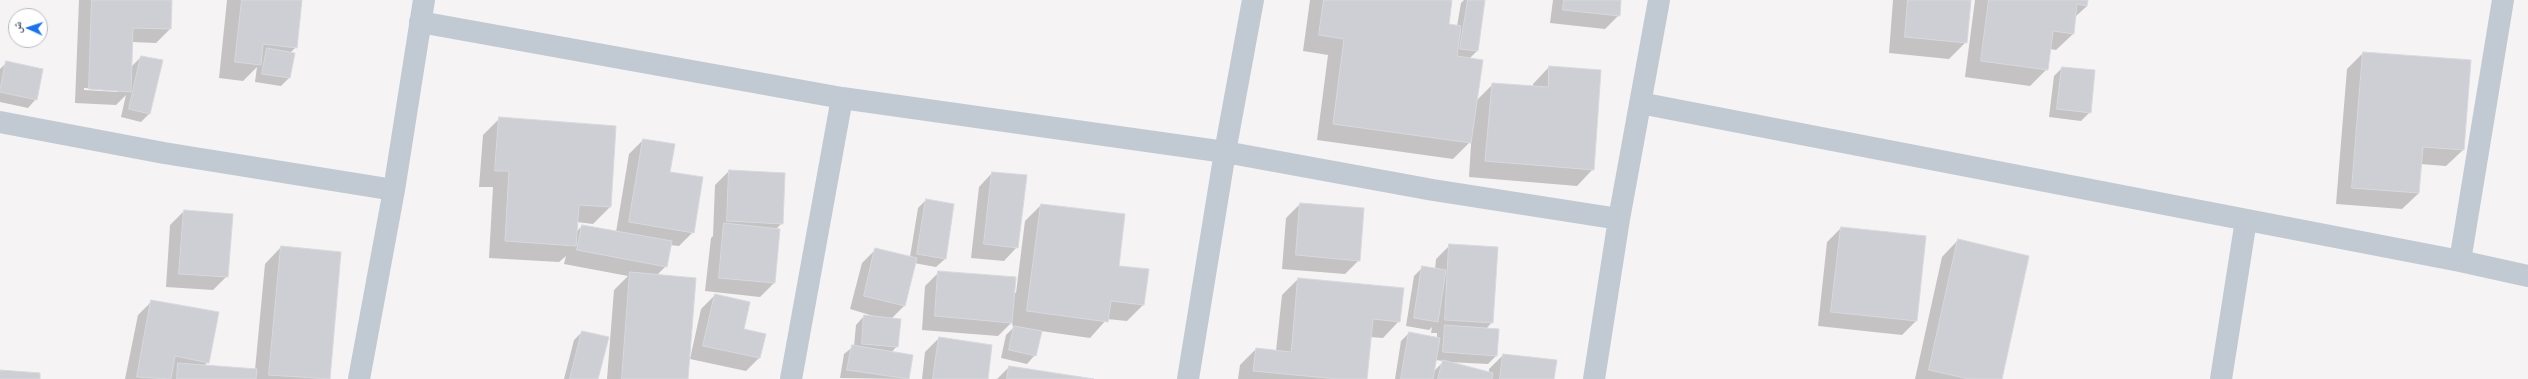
<!DOCTYPE html>
<meta charset="utf-8">
<style>
body{margin:0}
#map{position:relative;width:2528px;height:379px;overflow:hidden;background:#f5f3f3;font-family:Mulish,"Noto Naskh Arabic",sans-serif}
canvas{display:block}
.north{position:absolute;left:8px;top:8px;width:40px;height:40px;box-sizing:border-box;background:#fff;border:1px solid #b7bbc0;border-radius:50%;rotate:273deg;font-size:11px;font-weight:700;line-height:16px;text-align:center;color:#4a5661}
.north::after{content:'';display:block;margin:auto;width:14px;height:18px;background:#1a73e8;clip-path:polygon(50% 0,100% 100%,50% 72%,0 100%)}
</style>
<div id="map">
<canvas width="2528" height="379"></canvas>
<div class="north">ش</div>
</div>
<script>
const g = document.querySelector('canvas').getContext('2d');
g.lineJoin = 'round';
function fillPath(path, color) { g.fillStyle = color; g.fill(path, 'evenodd'); }
function trace(path, color, width, dash) { g.strokeStyle = color; g.lineWidth = width; g.lineCap = dash ? 'butt' : 'round'; g.setLineDash(dash || []); g.stroke(path); }
const shadow = new Path2D(`
 M 79,0 L 171,0 L 170,29 L 156,43 L 132,42 L 131,67 L 141,57 L 149,114 L 141,122 L 121,117 L 126,95 L 116,105 L 75,103 ZM 84,88 L 118,90 L 118,92 L 84,90 Z
 M 227,0 L 301,0 L 296,47 L 290,53 L 289,78 L 281,86 L 255,82 L 257,67 L 243,81 L 219,78 Z
 M 1310,0 L 1451,0 L 1448,25 L 1457,26 L 1461,3 L 1464,0 L 1484,0 L 1477,51 L 1469,59 L 1476,101 L 1493,84 L 1533,87 L 1533,84 L 1549,67 L 1593,169 L 1577,186 L 1469,177 L 1472,128 L 1470,142 L 1453,159 L 1317,140 L 1328,55 L 1303,51 Z
 M 1553,0 L 1620,0 L 1619,15 L 1605,29 L 1550,23 Z
 M 1893,0 L 1970,0 L 1966,42 L 1949,59 L 1889,53 Z
 M 1975,0 L 2087,0 L 2087,6 L 2075,17 L 2073,34 L 2056,50 L 2050,49 L 2047,69 L 2030,86 L 1965,77 Z
 M 2363,53 L 2463,150 L 2446,166 L 2420,164 L 2419,193 L 2402,209 L 2336,204 L 2347,69 Z
 M 6,63 L 36,99 L 28,108 L 0,102 L 0,69 Z
 M 2062,68 L 2090,112 L 2081,121 L 2049,117 L 2054,76 Z
 M 499,119 L 615,127 L 610,207 L 593,224 L 577,222 L 576,232 L 582,226 L 616,232 L 629,154 L 643,140 L 669,173 L 693,232 L 679,246 L 670,245 L 666,266 L 657,275 L 687,379 L 607,379 L 614,290 L 628,276 L 564,264 L 566,256 L 559,262 L 489,258 L 493,187 L 479,187 L 483,135 Z
 M 729,171 L 784,174 L 782,223 L 776,229 L 774,283 L 760,297 L 705,291 L 711,238 L 713,236 L 715,185 Z
 M 992,173 L 1017,247 L 1004,261 L 971,258 L 979,187 Z
 M 926,200 L 945,259 L 936,267 L 914,263 L 905,305 L 891,319 L 897,346 L 891,353 L 912,356 L 908,379 L 840,378 L 844,354 L 854,346 L 856,325 L 864,316 L 880,318 L 850,309 L 862,263 L 876,249 L 910,257 L 918,208 Z
 M 1300,204 L 1359,260 L 1345,274 L 1282,269 L 1286,218 Z
 M 1041,205 L 1118,267 L 1143,305 L 1127,321 L 1107,319 L 1090,338 L 1041,331 L 1035,355 L 1027,364 L 1001,358 L 1006,335 L 1013,328 L 1012,322 L 998,336 L 922,330 L 925,286 L 939,272 L 1016,293 L 1025,221 Z
 M 184,211 L 227,276 L 213,290 L 166,287 L 170,225 Z
 M 1841,228 L 1916,321 L 1902,335 L 1818,326 L 1827,242 Z
 M 1958,240 L 2001,379 L 1915,379 L 1942,257 Z
 M 1450,245 L 1492,322 L 1486,329 L 1498,330 L 1496,356 L 1488,364 L 1448,362 L 1489,373 L 1489,369 L 1503,355 L 1553,379 L 1395,379 L 1401,341 L 1409,333 L 1437,338 L 1437,333 L 1431,333 L 1432,327 L 1429,330 L 1406,326 L 1414,276 L 1422,268 L 1435,270 L 1436,259 ZM 1435,360 L 1444,361 L 1434,371 Z
 M 281,247 L 340,253 L 329,379 L 125,379 L 138,315 L 152,301 L 208,362 L 204,366 L 255,370 L 265,264 Z
 M 1298,279 L 1399,321 L 1383,338 L 1370,337 L 1366,379 L 1238,379 L 1240,365 L 1256,349 L 1276,351 L 1282,295 Z
 M 715,295 L 743,330 L 760,357 L 746,371 L 690,359 L 701,309 Z
 M 582,332 L 597,379 L 564,379 L 574,340 Z
 M 939,338 L 987,379 L 922,379 L 925,352 Z
 M 1009,367 L 1088,379 L 997,379 Z`);
const building = new Path2D(`
 M 92,0 L 172,0 L 171,29 L 133,28 L 131,92 L 89,89 Z
 M 242,0 L 302,0 L 297,48 L 263,44 L 261,65 L 235,62 Z
 M 1324,0 L 1452,0 L 1449,24 L 1461,26 L 1457,56 L 1483,60 L 1471,143 L 1333,124 L 1344,39 L 1319,35 Z
 M 1468,0 L 1485,0 L 1478,51 L 1460,49 Z
 M 1564,0 L 1621,0 L 1620,16 L 1563,10 Z
 M 1908,0 L 1971,0 L 1967,43 L 1905,37 Z
 M 1989,0 L 2088,0 L 2087,6 L 2077,4 L 2074,34 L 2053,31 L 2048,70 L 1981,61 Z
 M 267,48 L 295,53 L 290,78 L 262,74 Z
 M 2363,52 L 2471,60 L 2464,150 L 2423,147 L 2419,193 L 2352,188 Z
 M 141,56 L 163,60 L 150,114 L 129,109 Z
 M 6,61 L 43,69 L 37,100 L 0,92 Z
 M 1549,66 L 1601,70 L 1594,170 L 1485,161 L 1492,83 L 1548,87 Z
 M 2062,67 L 2095,70 L 2091,113 L 2057,109 Z
 M 499,117 L 616,126 L 611,207 L 579,205 L 576,246 L 505,241 L 509,171 L 495,171 Z
 M 643,139 L 675,144 L 670,172 L 703,177 L 694,233 L 629,222 Z
 M 729,170 L 785,173 L 783,224 L 727,221 Z
 M 992,172 L 1027,175 L 1018,248 L 984,244 Z
 M 926,199 L 954,204 L 946,259 L 917,254 Z
 M 1300,203 L 1364,208 L 1360,261 L 1296,255 Z
 M 1041,204 L 1125,214 L 1119,266 L 1149,269 L 1144,305 L 1111,301 L 1108,322 L 1027,311 Z
 M 184,210 L 233,214 L 228,277 L 179,274 Z
 M 724,223 L 780,229 L 775,283 L 719,278 Z
 M 582,225 L 672,241 L 667,267 L 577,250 Z
 M 1841,227 L 1926,236 L 1917,321 L 1831,312 Z
 M 1958,239 L 2029,256 L 2002,379 L 1969,379 L 1929,370 Z
 M 1449,244 L 1498,247 L 1493,323 L 1445,320 Z
 M 281,246 L 341,252 L 330,379 L 269,375 Z
 M 875,248 L 917,258 L 905,306 L 864,296 Z
 M 1422,266 L 1446,270 L 1438,322 L 1414,318 Z
 M 938,271 L 1016,277 L 1012,323 L 935,316 Z
 M 630,272 L 696,278 L 688,379 L 622,379 Z
 M 1298,278 L 1404,288 L 1400,322 L 1373,319 L 1367,379 L 1338,379 L 1253,371 L 1256,348 L 1291,352 Z
 M 715,294 L 750,302 L 744,329 L 766,334 L 760,358 L 703,346 Z
 M 151,300 L 219,312 L 209,363 L 175,356 L 171,379 L 137,377 Z
 M 864,315 L 901,319 L 898,347 L 862,344 Z
 M 1445,325 L 1499,329 L 1497,356 L 1443,352 Z
 M 1014,326 L 1042,331 L 1036,356 L 1009,350 Z
 M 582,331 L 609,337 L 598,379 L 570,379 Z
 M 1409,332 L 1440,338 L 1433,379 L 1401,379 Z
 M 939,337 L 992,345 L 988,379 L 933,379 Z
 M 852,345 L 913,355 L 909,379 L 847,370 Z
 M 1503,354 L 1557,360 L 1554,379 L 1500,379 Z
 M 1443,360 L 1493,373 L 1492,379 L 1438,379 Z
 M 178,363 L 257,369 L 256,379 L 177,379 Z
 M 1009,366 L 1094,379 L 1007,379 Z
 M 0,370 L 40,373 L 40,379 L 0,379 Z`);
const minor = new Path2D(`
 M 420,22 L 842,98 L 1225,152 L 1433,190 L 1619,219
 M 1640,103 L 2460,261 L 2528,276
 M 0,122 L 164,153 L 394,190
 M 2460,261 L 2503,0
 M 359,379 L 394,190 L 424,0
 M 791,379 L 842,98
 M 1188,379 L 1225,152 L 1253,0
 M 1594,379 L 1619,219 L 1659,0
 M 2221,379 L 2246,220`);
fillPath(shadow, '#0003');
fillPath(building, '#cdcfd5');
trace(building, '#d7d9de', 1);
trace(minor, '#c1cad2', 22);
</script>
